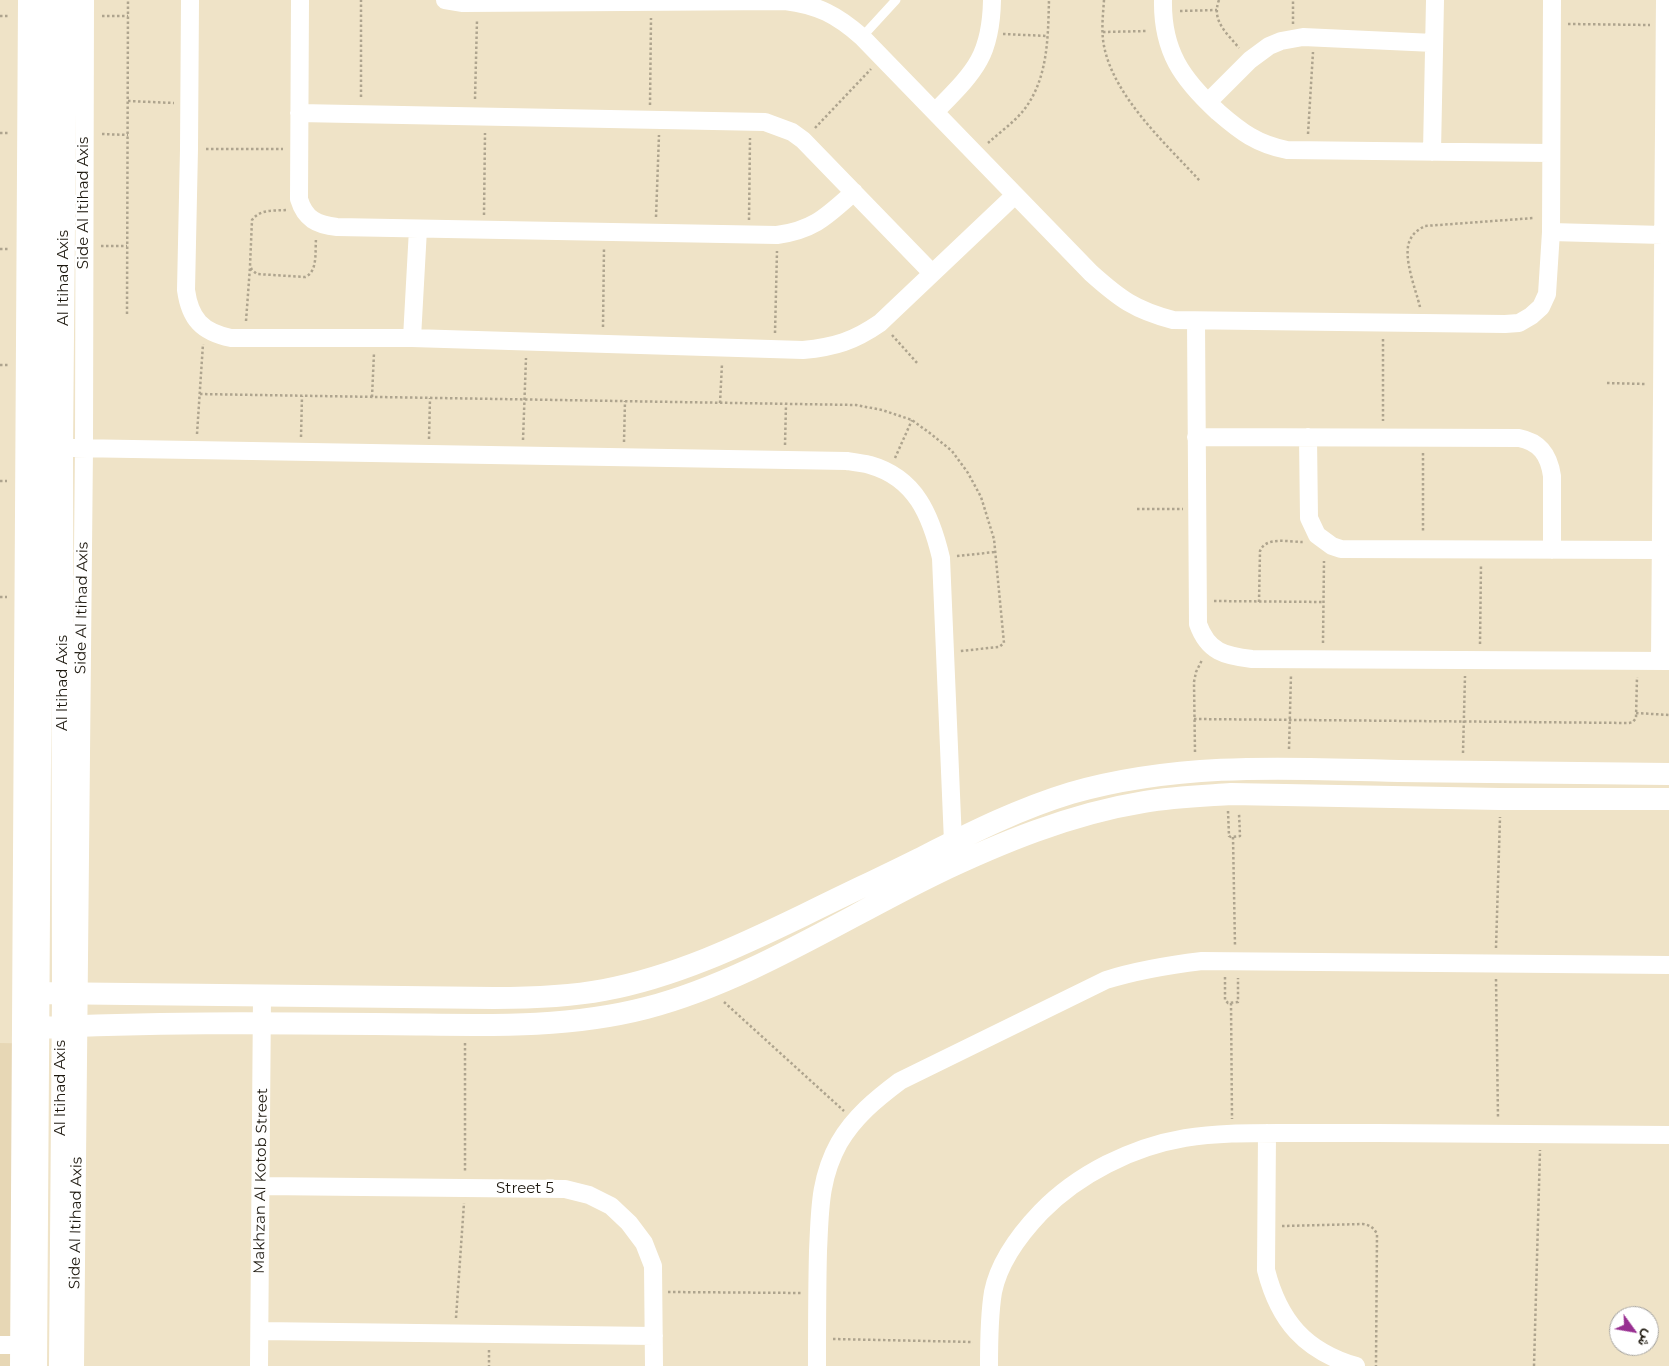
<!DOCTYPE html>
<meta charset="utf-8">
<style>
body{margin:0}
#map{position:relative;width:1669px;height:1366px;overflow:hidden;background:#efe3c7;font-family:Montserrat,Vazirmatn,sans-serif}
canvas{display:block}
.north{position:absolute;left:1609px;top:1306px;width:50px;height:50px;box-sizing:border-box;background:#fff;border:1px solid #a5a39f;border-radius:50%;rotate:122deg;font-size:14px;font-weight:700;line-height:20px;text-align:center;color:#1e190f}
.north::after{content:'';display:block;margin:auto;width:18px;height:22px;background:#982f91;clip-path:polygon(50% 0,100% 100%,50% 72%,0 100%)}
</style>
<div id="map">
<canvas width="1669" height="1366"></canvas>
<div class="north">ش</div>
</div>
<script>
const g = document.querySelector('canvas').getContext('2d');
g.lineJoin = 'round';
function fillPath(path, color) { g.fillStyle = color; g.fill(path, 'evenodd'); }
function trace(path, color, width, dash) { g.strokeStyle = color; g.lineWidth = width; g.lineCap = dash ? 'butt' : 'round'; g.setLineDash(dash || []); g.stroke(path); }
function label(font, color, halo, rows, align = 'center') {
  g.font = font + ' Montserrat,sans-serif'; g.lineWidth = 5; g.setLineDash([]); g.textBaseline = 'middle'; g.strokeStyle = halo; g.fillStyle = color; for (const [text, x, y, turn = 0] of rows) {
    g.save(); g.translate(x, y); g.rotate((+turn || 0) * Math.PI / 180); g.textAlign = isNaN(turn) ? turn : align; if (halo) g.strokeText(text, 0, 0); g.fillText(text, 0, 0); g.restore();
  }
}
const built = new Path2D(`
 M 0,1043 L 48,1044 L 46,1366 L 0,1366 Z`);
const path = new Path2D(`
 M 1104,0 C 1103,15 1101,31 1104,46 C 1114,97 1166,144 1200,181
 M 1219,0 C 1211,21 1227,33 1239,48
 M 1180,11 L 1217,10
 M 0,16 L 10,16
 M 102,16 L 128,16
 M 1293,24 L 1293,0
 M 1568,24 L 1650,25
 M 1103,32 L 1148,31
 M 1003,34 L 1048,36
 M 361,97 L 361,0
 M 475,99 L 477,20
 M 128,101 L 174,103
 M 650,105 L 651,18
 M 815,128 L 871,69
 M 0,133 L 9,133
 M 102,134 L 128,135
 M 1308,134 L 1313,52
 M 988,143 C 999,133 1013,123 1023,111 C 1048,80 1048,38 1049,0
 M 206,149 L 283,149
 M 286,210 C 273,211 260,209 252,220 L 250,266 L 252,270 L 257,274 L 305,277 C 318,272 315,251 316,239
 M 484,215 L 485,133
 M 656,217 L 659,135
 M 749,220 L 750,138
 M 101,246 L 127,246
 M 0,249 L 9,249
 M 1420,307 C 1416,290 1402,256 1410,240 C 1413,233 1419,229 1425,226 L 1534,218
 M 127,314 L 128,0
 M 246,321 L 250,267
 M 603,327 L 604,248
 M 775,333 L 777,251
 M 892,335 L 918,364
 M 1383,339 L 1383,421
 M 0,365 L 8,365
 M 1607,383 L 1645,384
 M 200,394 L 856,405 L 882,410 L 912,420 L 931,434 L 952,451 L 968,473 L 981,497 L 994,539 L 1004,643 L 999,647 L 960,651
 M 372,397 L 374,353
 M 720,403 L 722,364
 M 197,434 L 203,344
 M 301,437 L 302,396
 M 429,439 L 430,398
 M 523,440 L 526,358
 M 624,442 L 625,401
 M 785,445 L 786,404
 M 1423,453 L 1423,532
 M 895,458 L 912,420
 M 0,481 L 7,481
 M 1137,509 L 1183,509
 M 957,556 L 995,552
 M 0,597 L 7,597
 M 1214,601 L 1323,602
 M 1259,602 L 1260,551 C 1266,536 1289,542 1303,542
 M 1323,643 L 1324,561
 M 1480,644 L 1481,564
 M 1636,713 L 1669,715
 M 1194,719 L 1629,723 L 1633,722 L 1636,718 L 1637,677
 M 1289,749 L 1291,675
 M 1195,752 L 1194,682 L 1196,672 L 1202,660
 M 1463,753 L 1465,676
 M 1228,811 L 1229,836 L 1231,837 L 1240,836 L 1239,813
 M 1233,837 L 1235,946
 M 1496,948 L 1500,817
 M 1225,977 L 1225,1000 L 1228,1003 L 1238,1002 L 1238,978
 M 1496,979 L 1498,1118
 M 724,1002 L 844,1111
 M 1231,1003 L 1232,1119
 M 465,1043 L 465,1173
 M 1282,1226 L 1363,1224 C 1370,1225 1374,1228 1377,1234 L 1376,1366
 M 668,1292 L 803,1293
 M 456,1318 L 464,1203
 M 833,1339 L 973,1342
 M 489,1350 L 489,1366
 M 1534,1366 L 1540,1150`);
const service = new Path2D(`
 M 862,37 L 896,0`);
const minor = new Path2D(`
 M 190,0 L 189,149 L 186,290 C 190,319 202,332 231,338 L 412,338 L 803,350 C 835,347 854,341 880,323 L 1015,195
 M 300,0 L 299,199 C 305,219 317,225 337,227 L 777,235 C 814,230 827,216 854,192
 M 445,0 L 463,3 L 785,1 C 818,5 837,15 862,37 L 1091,273 C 1120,299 1135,310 1173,320 L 1505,324 L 1519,323 L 1531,316 L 1541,307 L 1547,294 L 1551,232 L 1552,0
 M 1163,0 C 1162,51 1182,79 1218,112 C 1241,132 1257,144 1287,150 L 1550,153
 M 1208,102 L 1250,60 L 1269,46 L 1281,41 L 1303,37 L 1434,43
 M 936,111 C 974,72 991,57 992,0
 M 299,113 L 765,122 L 792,132 L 803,140 L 932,273
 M 1432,152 L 1435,0
 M 1551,232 L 1663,235
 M 1196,321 L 1198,624 C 1208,652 1225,656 1252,659 L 1669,661
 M 412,338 L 418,229
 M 1196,437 L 1519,438 C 1540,442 1549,455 1552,476 L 1552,550
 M 1308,437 L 1309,518 L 1317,535 L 1332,546 L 1341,549 L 1662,550
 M 73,448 L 847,461 C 854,462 862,463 870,465 C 916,478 931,516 941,558 L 953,842
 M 1660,661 L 1665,0
 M 1267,1133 L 1266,1270 C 1279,1321 1305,1351 1356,1366
 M 261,1186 L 565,1189 L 589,1195 L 611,1206 L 629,1223 L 644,1243 L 653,1266 L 654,1366
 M 260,1331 L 654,1336
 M 0,1345 L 19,1345
 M 19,1366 L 27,0
 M 75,1366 L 84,448 L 85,0
 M 259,1366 L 262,996
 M 817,1366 C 817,1328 817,1289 818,1251 C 820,1212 819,1179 839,1143 C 854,1117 876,1099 900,1081 L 1106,980 C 1138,970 1169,965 1202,961 L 1669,965
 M 989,1366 C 989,1342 989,1316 993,1292 C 999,1262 1020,1234 1041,1212 C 1078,1174 1132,1147 1185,1138 C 1216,1133 1247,1133 1279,1133 C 1312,1133 1345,1133 1377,1133 C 1475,1133 1572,1134 1669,1135`);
const tertiary = new Path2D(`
 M 38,993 L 494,998 C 531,998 567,997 604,990 C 674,977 740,946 804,915 C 842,896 881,878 919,859 C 969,834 1018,809 1071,793 C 1180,762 1287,768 1399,771 C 1489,772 1579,773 1669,774
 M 38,1028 C 150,1022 262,1023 374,1024 C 465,1024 557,1031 646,1008 C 746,982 841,920 933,875 C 1000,843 1070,814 1144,802 C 1173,797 1202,796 1231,794 L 1500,799 L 1669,799
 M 36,1366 L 45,0
 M 60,1366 L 63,994 L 62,448 L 66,0`);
const streetNames = [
 ["Side Al Itihad Axis",84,203,-90],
 ["Al Itihad Axis",64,278,-90],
 ["Side Al Itihad Axis",82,608,-89],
 ["Al Itihad Axis",63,683,-90],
 ["Al Itihad Axis",61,1088,-90],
 ["Makhzan Al Kotob Street",261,1181,-89],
 ["Street 5",525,1189],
 ["Side Al Itihad Axis",76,1223,-89]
];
fillPath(built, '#e7d7b5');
trace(path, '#aea48e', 2.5, [2.5, 2.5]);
trace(service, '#fff', 9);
trace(minor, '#fff', 18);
trace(tertiary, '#fff', 22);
label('15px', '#1e190f', '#fff', streetNames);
</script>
